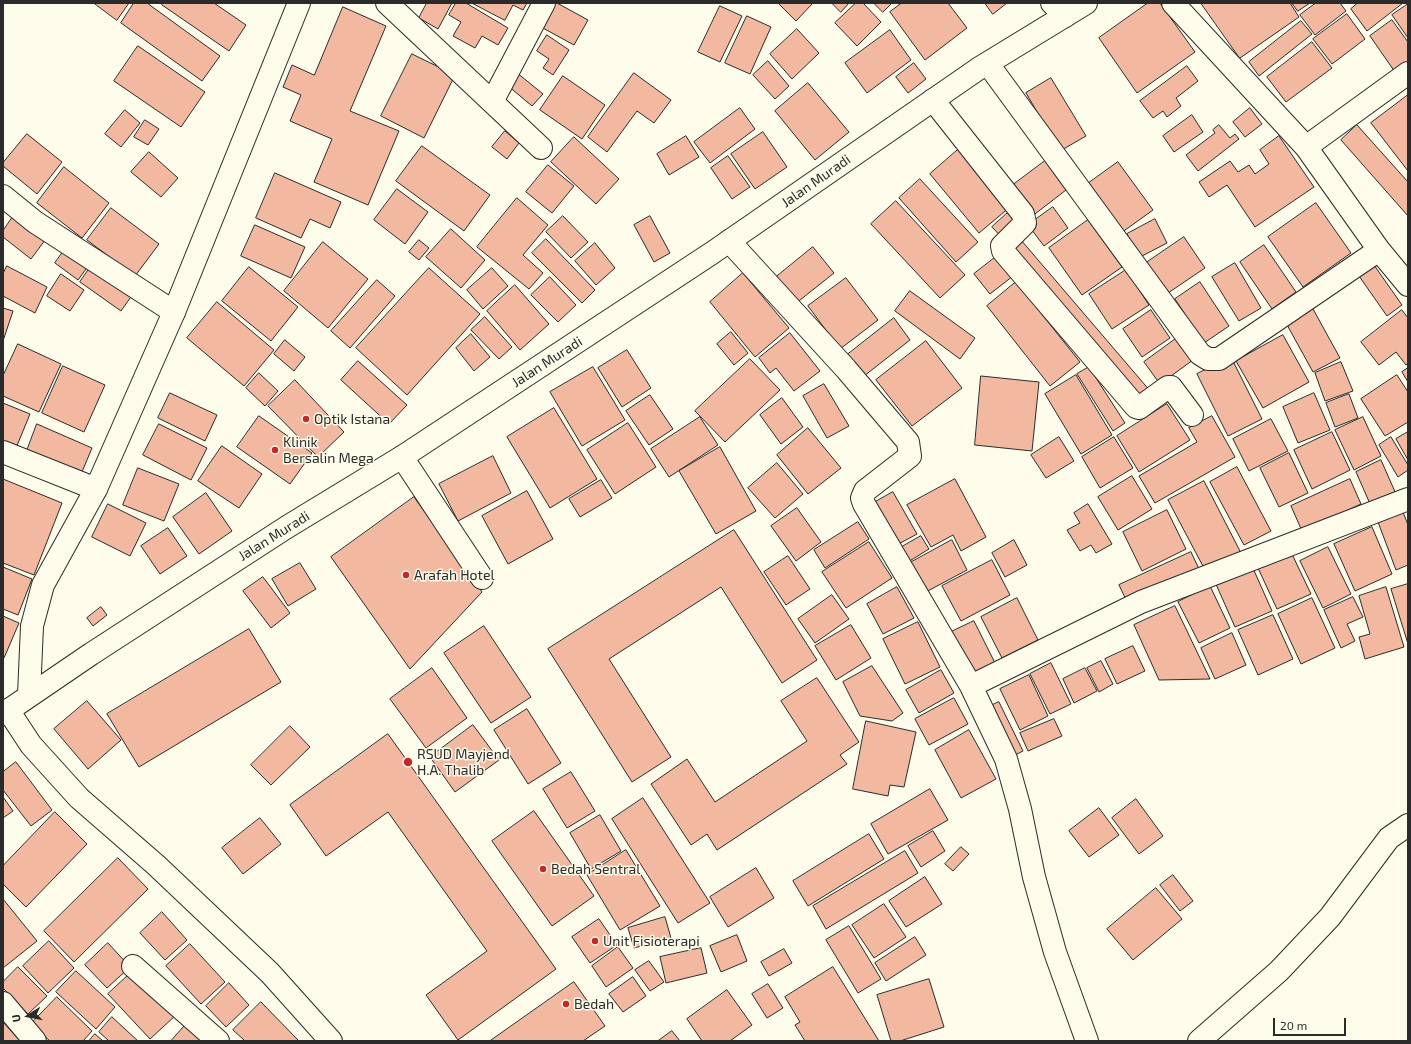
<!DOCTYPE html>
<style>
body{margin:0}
#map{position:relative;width:1411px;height:1044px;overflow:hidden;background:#fdfbea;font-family:"Exo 2",sans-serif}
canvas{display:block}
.frame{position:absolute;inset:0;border:4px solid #2b2b2b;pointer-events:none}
.north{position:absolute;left:8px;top:996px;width:40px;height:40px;-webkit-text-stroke:3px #fdfbea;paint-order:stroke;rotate:259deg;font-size:11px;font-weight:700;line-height:16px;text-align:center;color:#2b2b2b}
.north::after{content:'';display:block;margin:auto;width:14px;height:18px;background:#2b2b2b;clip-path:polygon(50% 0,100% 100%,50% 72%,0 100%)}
.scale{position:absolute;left:1273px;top:1018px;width:73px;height:18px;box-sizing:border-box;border:2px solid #2b2b2b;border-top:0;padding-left:5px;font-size:12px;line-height:14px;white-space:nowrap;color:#2b2b2b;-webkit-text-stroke:3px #fdfbea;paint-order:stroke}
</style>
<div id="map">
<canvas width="1411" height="1044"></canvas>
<div class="frame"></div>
<div class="north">U</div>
<div class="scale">20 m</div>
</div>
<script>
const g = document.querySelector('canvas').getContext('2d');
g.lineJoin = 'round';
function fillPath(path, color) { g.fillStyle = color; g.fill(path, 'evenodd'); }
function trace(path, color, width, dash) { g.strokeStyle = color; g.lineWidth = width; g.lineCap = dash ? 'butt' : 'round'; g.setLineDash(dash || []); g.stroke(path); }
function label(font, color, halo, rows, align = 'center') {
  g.font = font + ' "Exo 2",sans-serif'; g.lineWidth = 3; g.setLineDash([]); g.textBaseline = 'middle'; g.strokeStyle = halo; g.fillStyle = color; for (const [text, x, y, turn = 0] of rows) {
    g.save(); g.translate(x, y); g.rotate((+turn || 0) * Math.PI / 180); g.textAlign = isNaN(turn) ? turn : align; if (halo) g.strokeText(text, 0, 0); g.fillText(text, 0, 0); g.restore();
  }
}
const building = new Path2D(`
 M 94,3 L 129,3 L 117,20 Z
 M 134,3 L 147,3 L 220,56 L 202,81 L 121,23 Z
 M 163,3 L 214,3 L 246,25 L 229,51 L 162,5 Z
 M 427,3 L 452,3 L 438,29 L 419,18 Z
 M 456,3 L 466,3 L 508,28 L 498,45 L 482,36 L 475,48 L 453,36 L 461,22 L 449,15 Z
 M 472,3 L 527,3 L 523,10 L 513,5 L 505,20 Z
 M 554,3 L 557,3 L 588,20 L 574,45 L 541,27 Z
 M 780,3 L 813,3 L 796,21 L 779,4 Z
 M 832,3 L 849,3 L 841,12 Z
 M 856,3 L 863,3 L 881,22 L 857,46 L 835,23 Z
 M 874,3 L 892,3 L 883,12 Z
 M 902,3 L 948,3 L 967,28 L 925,60 L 890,12 Z
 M 985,3 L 1007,3 L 993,14 Z
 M 1148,3 L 1160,3 L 1195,52 L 1137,93 L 1099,38 Z
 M 1201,3 L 1290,3 L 1299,17 L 1240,58 Z
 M 1292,3 L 1310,3 L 1298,11 Z
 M 1316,3 L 1340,3 L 1346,11 L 1315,35 L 1300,15 Z
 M 1358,3 L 1403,3 L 1367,31 L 1351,9 Z
 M 1408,4 L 1408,38 L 1392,15 Z
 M 720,6 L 742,16 L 720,62 L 698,52 Z
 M 343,7 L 386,26 L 350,111 L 399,131 L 368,205 L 314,182 L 332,139 L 290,121 L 301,95 L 283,87 L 292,65 L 314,75 Z
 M 1347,14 L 1365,39 L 1332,64 L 1313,39 Z
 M 747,16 L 771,27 L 750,74 L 725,63 Z
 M 1392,20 L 1408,42 L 1408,67 L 1397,75 L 1370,36 Z
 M 1301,21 L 1312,34 L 1259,76 L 1249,62 Z
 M 797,29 L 819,53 L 792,79 L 770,54 Z
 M 890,30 L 911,60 L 867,93 L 845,63 Z
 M 547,35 L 569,50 L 553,75 L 543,68 L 549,59 L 537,51 Z
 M 1312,42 L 1332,68 L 1286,102 L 1267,77 Z
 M 138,46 L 205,92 L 181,127 L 114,81 Z
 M 412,54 L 455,75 L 424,138 L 381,116 Z
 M 768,61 L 789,86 L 775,99 L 753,75 Z
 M 914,63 L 926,79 L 908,93 L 896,77 Z
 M 1187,66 L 1198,81 L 1176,98 L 1181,106 L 1167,117 L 1163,111 L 1153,118 L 1140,101 Z
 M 516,72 L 543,94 L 532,106 L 507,85 Z
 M 634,73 L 671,100 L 654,123 L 637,111 L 607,152 L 588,137 Z
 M 563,76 L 605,105 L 582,139 L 540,110 Z
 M 1051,78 L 1086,136 L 1060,151 L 1026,93 Z
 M 808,83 L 849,132 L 815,160 L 775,111 Z
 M 1408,95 L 1408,171 L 1371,123 Z
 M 740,108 L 755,129 L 710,163 L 694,142 Z
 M 1250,108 L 1262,124 L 1245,137 L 1233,122 Z
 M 125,110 L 140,123 L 121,147 L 105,134 Z
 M 1192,115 L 1203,132 L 1174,152 L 1163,136 Z
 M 145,120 L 159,129 L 148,145 L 134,137 Z
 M 1219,125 L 1230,138 L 1235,134 L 1239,139 L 1198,171 L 1186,155 L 1215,133 L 1213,130 Z
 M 1357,125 L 1408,182 L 1408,216 L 1341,140 Z
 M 505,131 L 519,143 L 507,159 L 492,147 Z
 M 763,132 L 787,167 L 755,189 L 731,154 Z
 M 27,134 L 62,162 L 37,194 L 3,166 L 3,163 Z
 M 686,136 L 699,157 L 669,175 L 657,154 Z
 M 1279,136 L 1314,187 L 1255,227 L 1227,185 L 1209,197 L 1199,182 L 1230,161 L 1238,172 L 1249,165 L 1255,174 L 1269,164 L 1260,150 Z
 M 574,137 L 619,179 L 596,204 L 551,162 Z
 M 422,146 L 490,195 L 464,231 L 396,181 Z
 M 960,148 L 1010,207 L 979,233 L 930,174 Z
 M 149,152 L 178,178 L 161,197 L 131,172 Z
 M 728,156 L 750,187 L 732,199 L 711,168 Z
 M 1045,161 L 1066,190 L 1031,217 L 1009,188 Z
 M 1118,162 L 1153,210 L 1121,233 L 1086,185 Z
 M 548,165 L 574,186 L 552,213 L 526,192 Z
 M 64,167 L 109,203 L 82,238 L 37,203 Z
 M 275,173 L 341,202 L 330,228 L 310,219 L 301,238 L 256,218 Z
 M 920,179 L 978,242 L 956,262 L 899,198 Z
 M 397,189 L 428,212 L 405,244 L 374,220 Z
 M 517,198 L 548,225 L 523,255 L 543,273 L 529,289 L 477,247 Z
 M 896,201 L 965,275 L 940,298 L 871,224 Z
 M 1316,203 L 1351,253 L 1303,287 L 1268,237 Z
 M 1053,207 L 1068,228 L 1044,246 L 1028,225 Z
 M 111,208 L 159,244 L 135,276 L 87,240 Z
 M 1012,209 L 1024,222 L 1004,240 L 992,227 Z
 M 16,212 L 48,236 L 31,259 L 3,237 L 3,231 Z
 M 563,216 L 588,242 L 571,258 L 546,232 Z
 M 650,216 L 670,253 L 654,262 L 634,225 Z
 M 1155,219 L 1167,243 L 1140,257 L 1127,234 Z
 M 1088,220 L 1122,267 L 1082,295 L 1049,248 Z
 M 255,225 L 305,247 L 291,278 L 241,256 Z
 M 451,229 L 485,260 L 461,288 L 426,257 Z
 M 1184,237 L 1205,268 L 1168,293 L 1146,263 Z
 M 546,239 L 595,290 L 582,303 L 532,253 Z
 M 419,240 L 429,248 L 419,260 L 409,252 Z
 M 1021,240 L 1151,392 L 1138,404 L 1008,251 Z
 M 323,242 L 368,279 L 328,328 L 284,291 Z
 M 595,243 L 615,268 L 596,285 L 575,261 Z
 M 68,245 L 91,262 L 78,280 L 55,263 Z
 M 1264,245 L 1296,292 L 1272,309 L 1240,262 Z
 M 813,247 L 834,273 L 795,304 L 775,278 Z
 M 997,256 L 1013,276 L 990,294 L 974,274 Z
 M 94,262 L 135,291 L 121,311 L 80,282 Z
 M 1235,263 L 1261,308 L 1239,321 L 1212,277 Z
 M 1374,265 L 1402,305 L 1387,316 L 1359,276 Z
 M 7,266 L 47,287 L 35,313 L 3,296 L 3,274 Z
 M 249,267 L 298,307 L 271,341 L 222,301 Z
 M 429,268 L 480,314 L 407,395 L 356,348 Z
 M 492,268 L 508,286 L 483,309 L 467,290 Z
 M 1126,270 L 1149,305 L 1112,329 L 1089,294 Z
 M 743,273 L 789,328 L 755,357 L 710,302 Z
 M 61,274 L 84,290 L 70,311 L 47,296 Z
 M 550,277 L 576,305 L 558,322 L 531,295 Z
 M 846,278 L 878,320 L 840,349 L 808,306 Z
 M 377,280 L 395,296 L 350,348 L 331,331 Z
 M 1016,282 L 1080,362 L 1050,386 L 987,306 Z
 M 1200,282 L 1229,326 L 1204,343 L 1175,299 Z
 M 515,285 L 549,324 L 520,350 L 487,311 Z
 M 910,291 L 975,338 L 960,359 L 895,311 Z
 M 217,302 L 274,350 L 244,386 L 187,338 Z
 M 3,308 L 13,311 L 3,341 Z
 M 1313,309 L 1340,358 L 1313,372 L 1286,323 Z
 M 1151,310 L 1170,338 L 1142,357 L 1123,329 Z
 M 1402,310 L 1408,318 L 1408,363 L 1406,365 L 1396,352 L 1379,365 L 1361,342 Z
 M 485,317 L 512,347 L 499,359 L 471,330 Z
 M 894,318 L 910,340 L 864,376 L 847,355 Z
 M 731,332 L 748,353 L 734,365 L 717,344 Z
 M 790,333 L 820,371 L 794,391 L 776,368 L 770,373 L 759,358 Z
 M 471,334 L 490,357 L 474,371 L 456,348 Z
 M 1283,335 L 1309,382 L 1263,408 L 1236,361 Z
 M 1177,338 L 1193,360 L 1160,384 L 1144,362 Z
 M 285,340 L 305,357 L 294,371 L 274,354 Z
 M 926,341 L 962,388 L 912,426 L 876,380 Z
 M 18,344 L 61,364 L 39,412 L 3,396 L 3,376 Z
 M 627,350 L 651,388 L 622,407 L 598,368 Z
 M 1231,357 L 1262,419 L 1228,436 L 1197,374 Z
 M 750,359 L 780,390 L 725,442 L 695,411 Z
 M 358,361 L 407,405 L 389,424 L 341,380 Z
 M 1341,362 L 1353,391 L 1325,401 L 1315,373 Z
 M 63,366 L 105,385 L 84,432 L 42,413 Z
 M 593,367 L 625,420 L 582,446 L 550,392 Z
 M 1089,367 L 1125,423 L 1113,431 L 1077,374 Z
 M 1408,368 L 1408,382 L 1402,372 Z
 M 259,373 L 278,391 L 265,406 L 246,388 Z
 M 1076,375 L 1112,435 L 1081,454 L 1045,394 Z
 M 1397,375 L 1408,392 L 1408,422 L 1385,436 L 1361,399 Z
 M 981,376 L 1039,382 L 1032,451 L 975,445 Z
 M 295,380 L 344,432 L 318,457 L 268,406 Z
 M 824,384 L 849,426 L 827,438 L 803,396 Z
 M 170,393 L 217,415 L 205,441 L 158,418 Z
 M 1314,393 L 1330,430 L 1298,443 L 1283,407 Z
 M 1349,394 L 1358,418 L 1335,427 L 1326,403 Z
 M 650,395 L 673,429 L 649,445 L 626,411 Z
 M 782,398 L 803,427 L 781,444 L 760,415 Z
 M 3,403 L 30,414 L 16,448 L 3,443 Z
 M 1167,404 L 1190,440 L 1139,472 L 1117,436 Z
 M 554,408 L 597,479 L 550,508 L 507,437 Z
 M 259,416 L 312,453 L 290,484 L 237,447 Z
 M 1212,416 L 1235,457 L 1155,503 L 1139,476 L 1197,442 L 1189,428 Z
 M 700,417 L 718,445 L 669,477 L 651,449 Z
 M 1363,417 L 1381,456 L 1354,470 L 1335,430 Z
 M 1271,419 L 1288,451 L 1249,471 L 1233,439 Z
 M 628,423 L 656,467 L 615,494 L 587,450 Z
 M 37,424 L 92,448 L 79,479 L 25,456 Z
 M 159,424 L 207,448 L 191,480 L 143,455 Z
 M 808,428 L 841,468 L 808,494 L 777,455 Z
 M 1332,432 L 1350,470 L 1312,489 L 1294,450 Z
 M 1408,432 L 1408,460 L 1396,439 Z
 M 1059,437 L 1074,461 L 1046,478 L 1031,455 Z
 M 1114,437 L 1133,468 L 1100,488 L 1082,457 Z
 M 1391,437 L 1408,465 L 1408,470 L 1398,477 L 1379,445 Z
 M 222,446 L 262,474 L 239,508 L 198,481 Z
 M 720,447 L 756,511 L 716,534 L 679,471 Z
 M 1289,453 L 1308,493 L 1279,507 L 1260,468 Z
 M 493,456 L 511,493 L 458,521 L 439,484 Z
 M 1381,460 L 1396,494 L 1371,506 L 1356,472 Z
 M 777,463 L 803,494 L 775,518 L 748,488 Z
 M 1237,467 L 1271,531 L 1244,545 L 1210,482 Z
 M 138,468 L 179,484 L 164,521 L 123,505 Z
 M 1132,476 L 1152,509 L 1118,530 L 1098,497 Z
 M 3,479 L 62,503 L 34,575 L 3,563 Z
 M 955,479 L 986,537 L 961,551 L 953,535 L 931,547 L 907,505 Z
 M 1350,479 L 1361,504 L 1302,531 L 1291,506 Z
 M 601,480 L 612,498 L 580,517 L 569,499 Z
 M 1204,481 L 1241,553 L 1206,572 L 1168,500 Z
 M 527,491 L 553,539 L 508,564 L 482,516 Z
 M 893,492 L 917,534 L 893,547 L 870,505 Z
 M 206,493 L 232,531 L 199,554 L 173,517 Z
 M 414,497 L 482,592 L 410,669 L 331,557 Z
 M 108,504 L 146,523 L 130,556 L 92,537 Z
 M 1088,504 L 1112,544 L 1096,553 L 1091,545 L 1080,551 L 1067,530 L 1080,523 L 1074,513 Z
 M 797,508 L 821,542 L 796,561 L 771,526 Z
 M 1167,510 L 1186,549 L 1142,571 L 1123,532 Z
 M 1403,512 L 1408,525 L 1408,565 L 1396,570 L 1378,522 Z
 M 858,522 L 869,539 L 825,568 L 814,550 Z
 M 1372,527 L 1392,574 L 1355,591 L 1334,544 Z
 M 168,528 L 187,556 L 160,574 L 141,546 Z
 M 734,530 L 817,660 L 782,683 L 721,587 L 609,659 L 671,757 L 632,782 L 548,649 Z
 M 921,536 L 929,549 L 908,562 L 900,548 Z
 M 952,540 L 967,570 L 924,593 L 908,564 Z
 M 1014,540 L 1027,565 L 1005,577 L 992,553 Z
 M 869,542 L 892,578 L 846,608 L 822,572 Z
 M 1328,547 L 1351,594 L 1323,608 L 1300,561 Z
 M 1191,552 L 1200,571 L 1128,604 L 1119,585 Z
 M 1291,552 L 1311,594 L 1277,609 L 1258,568 Z
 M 788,556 L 810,589 L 786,605 L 764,572 Z
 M 992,560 L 1010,595 L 961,621 L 942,586 Z
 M 300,563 L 316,589 L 288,606 L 272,579 Z
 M 1252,566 L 1272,611 L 1235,627 L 1215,582 Z
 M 3,567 L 32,579 L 18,615 L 3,609 Z
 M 263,577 L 290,613 L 271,628 L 243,591 Z
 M 1408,584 L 1408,644 L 1391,589 Z
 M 1210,586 L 1230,628 L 1199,643 L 1178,602 Z
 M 897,587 L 914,618 L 883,634 L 867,604 Z
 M 1386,587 L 1404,647 L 1365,659 L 1359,637 L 1370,634 L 1359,596 Z
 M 832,595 L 849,619 L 815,643 L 798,619 Z
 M 1353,597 L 1363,617 L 1347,624 L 1355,641 L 1341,648 L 1324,610 Z
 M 1017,598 L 1038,640 L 1002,658 L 981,617 Z
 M 1312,598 L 1335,648 L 1301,664 L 1278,614 Z
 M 1175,606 L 1210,679 L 1159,680 L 1134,625 Z
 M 101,607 L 107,615 L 93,626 L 87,618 Z
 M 1273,615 L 1293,659 L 1258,675 L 1238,630 Z
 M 3,616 L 19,623 L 4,658 L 3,657 Z
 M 974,621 L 996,665 L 971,678 L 949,633 Z
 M 918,622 L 940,667 L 905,684 L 883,639 Z
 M 851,625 L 871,658 L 836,680 L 815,646 Z
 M 484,626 L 531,697 L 491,723 L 444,653 Z
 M 249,629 L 281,682 L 139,767 L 107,714 Z
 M 1232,633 L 1246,665 L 1215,679 L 1201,648 Z
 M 1133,646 L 1145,671 L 1117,684 L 1105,659 Z
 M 1101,661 L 1113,684 L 1099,692 L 1087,668 Z
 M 1051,663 L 1071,704 L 1050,714 L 1030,674 Z
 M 872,666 L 903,713 L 892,721 L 860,716 L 843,682 Z
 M 432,668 L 467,718 L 426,748 L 390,699 Z
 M 1085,668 L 1097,691 L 1074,703 L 1063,679 Z
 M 941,670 L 954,693 L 919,713 L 906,690 Z
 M 1029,675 L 1048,716 L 1020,730 L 1000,689 Z
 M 817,678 L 859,742 L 840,755 L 847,764 L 717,850 L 707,834 L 691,845 L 651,784 L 687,759 L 715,802 L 807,741 L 781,701 Z
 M 954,698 L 968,724 L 929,745 L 915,719 Z
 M 87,701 L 121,740 L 88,769 L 54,729 Z
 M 999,702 L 1023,751 L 1009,758 L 984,709 Z
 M 527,709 L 561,763 L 528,784 L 494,730 Z
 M 1054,719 L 1062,736 L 1028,751 L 1020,733 Z
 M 866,721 L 916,732 L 904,787 L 890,785 L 888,796 L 853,789 Z
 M 473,725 L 499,760 L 455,792 L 430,757 Z
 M 290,726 L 310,747 L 271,785 L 251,765 Z
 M 969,730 L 996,779 L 961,798 L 935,750 Z
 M 388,734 L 556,969 L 458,1040 L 426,995 L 487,951 L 388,812 L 326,856 L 290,805 Z
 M 16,762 L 52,810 L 31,826 L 3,790 L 3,772 Z
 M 571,772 L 595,811 L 567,828 L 543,789 Z
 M 930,789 L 948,820 L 888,854 L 871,824 Z
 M 3,797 L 13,811 L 3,818 Z
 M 643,798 L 710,903 L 678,923 L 612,819 Z
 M 1136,799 L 1163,836 L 1139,854 L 1112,818 Z
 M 1099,808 L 1119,835 L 1089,857 L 1069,831 Z
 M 534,811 L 594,896 L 552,926 L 492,841 Z
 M 55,812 L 87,844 L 26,907 L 3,884 L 3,866 Z
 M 600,815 L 621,851 L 591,869 L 570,833 Z
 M 260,818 L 281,844 L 243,874 L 222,848 Z
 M 933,831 L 945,851 L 921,867 L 908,846 Z
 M 869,834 L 884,859 L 808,906 L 793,881 Z
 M 961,847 L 969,854 L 953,871 L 945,864 Z
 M 626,850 L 660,906 L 620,930 L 587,875 Z
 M 905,851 L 918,873 L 826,929 L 813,906 Z
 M 118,858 L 148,889 L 74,962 L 44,931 Z
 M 756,868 L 774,898 L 728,927 L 710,897 Z
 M 1173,875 L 1193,901 L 1180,911 L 1160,885 Z
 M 925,877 L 942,904 L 906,927 L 889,901 Z
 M 1156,888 L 1182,919 L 1133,960 L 1107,929 Z
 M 3,899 L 37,941 L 3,968 Z
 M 884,904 L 906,937 L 874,958 L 852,925 Z
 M 162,912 L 187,940 L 165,960 L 140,933 Z
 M 665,917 L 671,938 L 634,948 L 628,928 Z
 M 599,919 L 617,945 L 590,963 L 572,937 Z
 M 849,926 L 881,979 L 858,993 L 826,940 Z
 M 737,935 L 747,961 L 721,972 L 710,946 Z
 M 915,937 L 926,955 L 886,981 L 875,963 Z
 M 49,941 L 74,968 L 48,993 L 23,966 Z
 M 108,943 L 130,967 L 107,988 L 85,965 Z
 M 190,944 L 225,982 L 201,1004 L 166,966 Z
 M 618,947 L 633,968 L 606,987 L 592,966 Z
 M 701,948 L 707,973 L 666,983 L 660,957 Z
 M 784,949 L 792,963 L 769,976 L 761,962 Z
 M 649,961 L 664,982 L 650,991 L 635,970 Z
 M 18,967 L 47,996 L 28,1014 L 3,988 L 3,982 Z
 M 833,967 L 879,1041 L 805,1041 L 795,1025 L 800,1022 L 785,997 Z
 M 134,970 L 176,1015 L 150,1039 L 108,994 Z
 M 76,971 L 115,1007 L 96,1029 L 56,992 Z
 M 633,977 L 646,996 L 623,1012 L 609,994 Z
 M 929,979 L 944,1027 L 900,1041 L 891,1041 L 877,995 Z
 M 574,982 L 605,1026 L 583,1041 L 490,1041 Z
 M 229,983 L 249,1005 L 226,1027 L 206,1006 Z
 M 768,984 L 783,1008 L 767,1018 L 752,994 Z
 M 727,990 L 752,1025 L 730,1041 L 702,1041 L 687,1019 Z
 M 57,997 L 92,1031 L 83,1041 L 50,1041 L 31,1024 Z
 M 261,1002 L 298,1040 L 296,1041 L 245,1041 L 233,1030 Z
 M 112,1017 L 138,1041 L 109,1041 L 99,1032 Z
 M 189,1021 L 211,1041 L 171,1041 Z
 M 3,1022 L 20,1041 L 3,1041 Z
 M 672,1031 L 680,1041 L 658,1041 Z
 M 95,1034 L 103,1041 L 89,1041 Z`);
const street = new Path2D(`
 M 387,3 L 541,148
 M 1052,3 L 1065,16
 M 1173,3 L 1306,147 L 1379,250 L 1408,285
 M 988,64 L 1200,354 L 1208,359 L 1219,359 L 1379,250
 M 933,100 L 1023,214 L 1025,223 L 1002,246 L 1003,251 L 1136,407 L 1139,408 L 1168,387 L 1171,387 L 1192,415
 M 492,102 L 544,3
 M 1306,147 L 1408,73
 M 3,196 L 35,222 L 174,312
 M 729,241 L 846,369 L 908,442 L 910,456 L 865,491 L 862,498 L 864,504 L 971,686 L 1006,759 L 1020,809 L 1034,877 L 1055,952 L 1087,1041
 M 3,452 L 96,489
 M 402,457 L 482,578
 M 971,686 L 1141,602 L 1408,499
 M 133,966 L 218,1041
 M 3,1003 L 35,1041`);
const secondary = new Path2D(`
 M 29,695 L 32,626 L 43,585 L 96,489 L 174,312 L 299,3
 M 8,710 L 31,745 L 79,798 L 156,865 L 270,973 L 331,1041
 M 1199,1041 L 1279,971 L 1330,917 L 1389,838 L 1408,825`);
const highway = new Path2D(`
 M 3,714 L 91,654 L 287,527 L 402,457 L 712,253 L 978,69 L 1086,3`);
const markers = [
 [306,419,4,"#c62828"],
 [275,450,4,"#c62828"],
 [406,575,4,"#c62828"],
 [408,762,5,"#c62828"],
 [543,869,4,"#c62828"],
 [595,941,4,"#c62828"],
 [566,1004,4,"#c62828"]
];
const streetNames = [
 ["Jalan Muradi",816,181,-35],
 ["Jalan Muradi",547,362,-33],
 ["Jalan Muradi",274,536,-32]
];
const poiNames = [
 ["Optik Istana",314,419],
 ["Klinik",283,442],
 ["Bersalin Mega",283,458],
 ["Arafah Hotel",414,575],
 ["RSUD Mayjend",417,754],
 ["H.A. Thalib",417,770],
 ["Bedah Sentral",551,869],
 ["Unit Fisioterapi",603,941],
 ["Bedah",574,1004]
];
fillPath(building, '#f2b8a0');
trace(building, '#2b2b2b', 1);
trace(street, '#2b2b2b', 24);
trace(secondary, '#2b2b2b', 24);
trace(highway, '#2b2b2b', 24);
trace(street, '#fdfbea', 22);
trace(secondary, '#fdfbea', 22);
trace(highway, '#fdfbea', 22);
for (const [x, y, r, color] of markers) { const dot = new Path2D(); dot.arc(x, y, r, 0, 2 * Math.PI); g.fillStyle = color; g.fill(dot); trace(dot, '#fdfbea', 1.5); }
label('14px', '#2b2b2b', '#fdfbea', streetNames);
label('14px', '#2b2b2b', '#fdfbea', poiNames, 'left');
</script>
